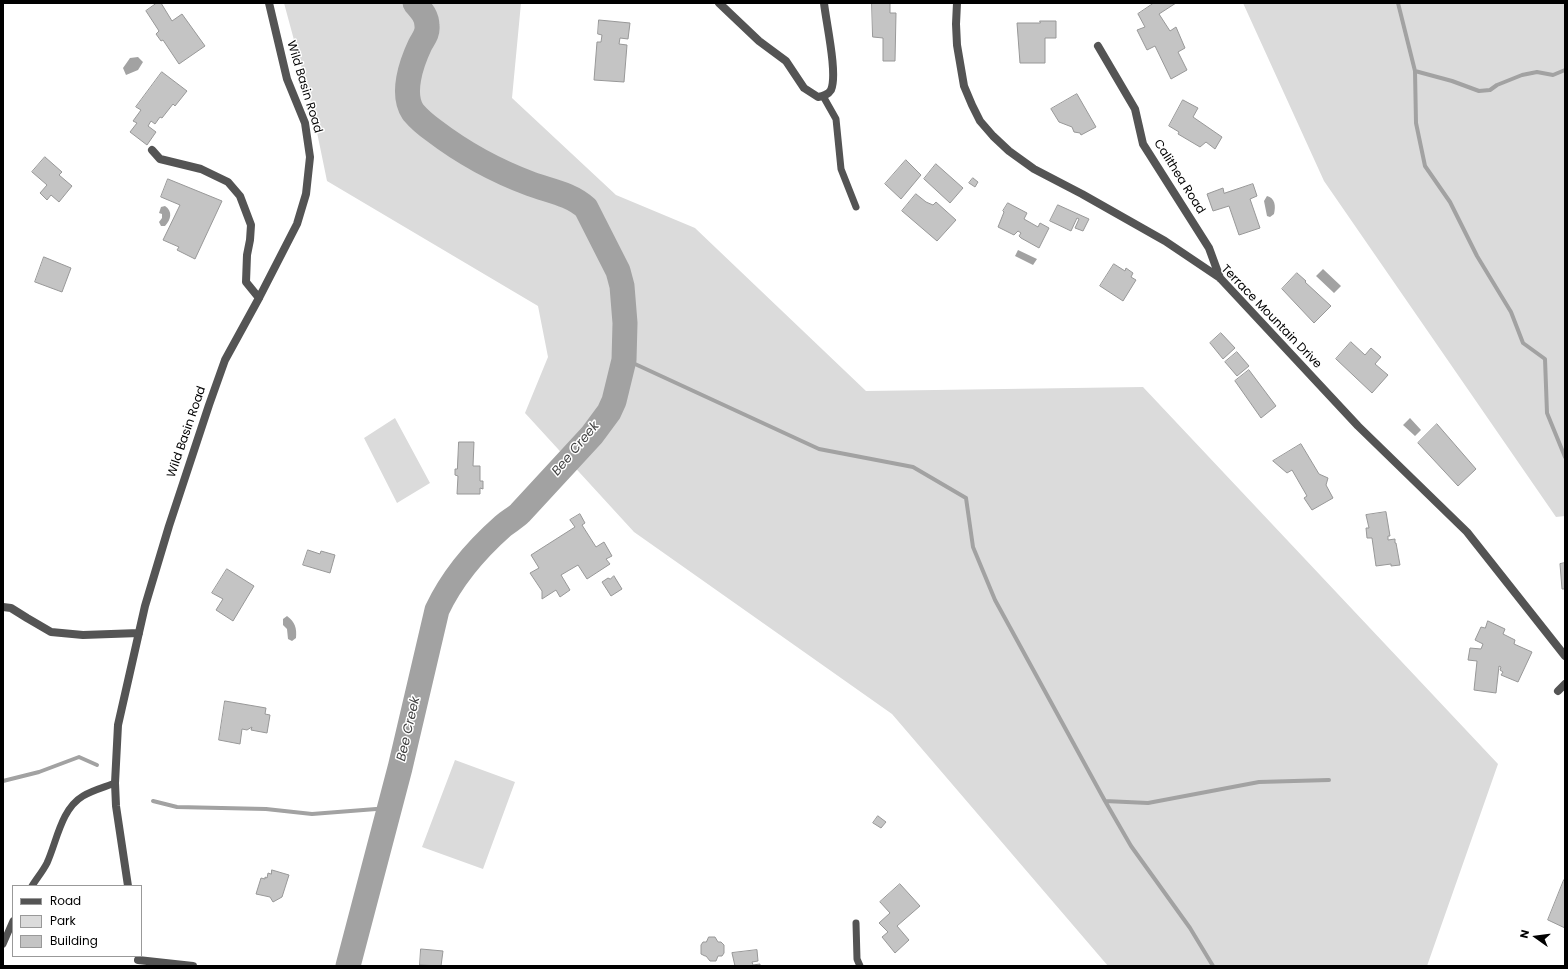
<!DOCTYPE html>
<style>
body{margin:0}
#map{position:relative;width:1568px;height:969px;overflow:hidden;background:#fff;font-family:Poppins,sans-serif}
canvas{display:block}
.frame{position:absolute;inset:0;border:4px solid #000;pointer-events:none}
.legend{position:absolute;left:12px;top:885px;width:130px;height:72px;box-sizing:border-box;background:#fff;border:1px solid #999;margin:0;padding:5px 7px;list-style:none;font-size:12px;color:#000}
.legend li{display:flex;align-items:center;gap:8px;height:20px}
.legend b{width:20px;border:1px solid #999}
.north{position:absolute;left:1516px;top:917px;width:40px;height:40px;-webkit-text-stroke:3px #fff;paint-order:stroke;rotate:284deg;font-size:11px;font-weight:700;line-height:16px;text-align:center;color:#000}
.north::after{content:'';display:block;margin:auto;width:14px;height:18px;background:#000;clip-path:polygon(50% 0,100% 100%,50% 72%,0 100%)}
</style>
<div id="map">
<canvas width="1568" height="969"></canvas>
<div class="frame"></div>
<ul class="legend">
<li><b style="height:5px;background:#545454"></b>Road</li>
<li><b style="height:11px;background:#dbdbdb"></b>Park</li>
<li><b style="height:11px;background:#c4c4c4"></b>Building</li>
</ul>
<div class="north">N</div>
</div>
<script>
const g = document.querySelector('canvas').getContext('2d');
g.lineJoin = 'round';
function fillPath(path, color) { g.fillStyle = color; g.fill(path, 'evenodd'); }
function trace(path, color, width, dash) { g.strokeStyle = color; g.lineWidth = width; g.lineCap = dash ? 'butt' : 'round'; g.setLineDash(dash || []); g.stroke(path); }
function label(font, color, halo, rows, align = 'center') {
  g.font = font + ' Poppins,sans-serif'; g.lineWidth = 3; g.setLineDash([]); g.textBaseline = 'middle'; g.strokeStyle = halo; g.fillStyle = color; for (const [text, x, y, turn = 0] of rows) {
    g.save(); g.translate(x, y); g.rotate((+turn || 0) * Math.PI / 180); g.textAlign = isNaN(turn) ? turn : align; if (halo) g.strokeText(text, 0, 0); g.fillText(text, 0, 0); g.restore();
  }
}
const green = new Path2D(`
 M 284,3 L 521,3 L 512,98 L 616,195 L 695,228 L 866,391 L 1143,387 L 1498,764 L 1427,966 L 1108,966 L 892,714 L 634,532 L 525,413 L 548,357 L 538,306 L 327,181 L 311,103 Z
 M 1243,3 L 1565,3 L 1565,516 L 1556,517 L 1324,181 Z
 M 395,418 L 430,483 L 397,503 L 364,438 Z
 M 455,760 L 515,782 L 483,869 L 422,847 Z`);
const water = new Path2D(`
 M 138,57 L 143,62 L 138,70 L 126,75 L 123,68 L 130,58 Z
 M 1267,196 C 1275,198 1276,206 1274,214 L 1270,217 L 1267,216 L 1264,201 Z
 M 165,206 C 173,211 171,220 165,226 L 161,226 L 159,222 L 162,218 L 162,214 L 159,213 L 161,207 Z
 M 1018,250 L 1037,259 L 1033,265 L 1015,256 Z
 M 1323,269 L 1341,286 L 1334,293 L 1316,276 Z
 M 1410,418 L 1421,430 L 1415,436 L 1403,425 Z
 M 287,616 C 295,622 297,628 296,638 L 292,641 L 288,639 L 287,629 L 283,625 L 283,619 Z`);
const stream = new Path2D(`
 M 1398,3 L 1415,71 L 1416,123 L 1425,166 L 1450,202 L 1477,256 L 1511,312 L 1523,343 L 1545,359 L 1547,413 L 1565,457
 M 1415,71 L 1452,81 L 1479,91 L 1490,90 L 1497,85 L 1522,75 L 1537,72 L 1553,75 L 1565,70
 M 624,360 L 635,364 L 819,449 L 913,467 L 966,498 L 973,547 L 995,600 L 1105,801 L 1148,803 L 1259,782 L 1329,780
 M 3,781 L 39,772 L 79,757 L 97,765
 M 153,801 L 177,807 L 266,809 L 312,814 L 389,808
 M 1105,801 L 1131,846 L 1190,928 L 1213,966`);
const river = new Path2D(`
 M 348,966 L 400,768 L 437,610 C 452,578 477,549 503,526 C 509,521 515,518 520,513 L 592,435 L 609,412 L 614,401 L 624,360 L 625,323 L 622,286 L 618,271 L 586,208 C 571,194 550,191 531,184 C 496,171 463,153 433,130 C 426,125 419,119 413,112 C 401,94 411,64 420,45 C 423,39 428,34 427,26 C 427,16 421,10 415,3`);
const building = new Path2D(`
 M 157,3 L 161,3 L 172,21 L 182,14 L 205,46 L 179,64 L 163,40 L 161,41 L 156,34 L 159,31 L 146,11 Z
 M 872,3 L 890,3 L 890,13 L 896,13 L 895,61 L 883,61 L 883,38 L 873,37 Z
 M 1154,3 L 1176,3 L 1159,14 L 1170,31 L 1176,27 L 1185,48 L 1178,52 L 1187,70 L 1171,79 L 1155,46 L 1147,50 L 1137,30 L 1145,27 L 1138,14 Z
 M 599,20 L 630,23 L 628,39 L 620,38 L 619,44 L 627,45 L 624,82 L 594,80 L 597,42 L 601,42 L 602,35 L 598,34 Z
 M 1040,21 L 1056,21 L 1056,38 L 1045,38 L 1045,63 L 1020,63 L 1017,23 L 1040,23 Z
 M 162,72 L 187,91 L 175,106 L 173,104 L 162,118 L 160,117 L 155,124 L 151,121 L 148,126 L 156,132 L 147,145 L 130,132 L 137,123 L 133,121 L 141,110 L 136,107 Z
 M 1077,94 L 1096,127 L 1081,135 L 1080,133 L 1074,132 L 1072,127 L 1059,122 L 1051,109 Z
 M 1183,100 L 1198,108 L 1193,117 L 1222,137 L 1215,149 L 1206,142 L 1200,147 L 1178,134 L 1179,132 L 1169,126 Z
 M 45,157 L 62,172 L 59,175 L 72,186 L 59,202 L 51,195 L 47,200 L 40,193 L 47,185 L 32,172 Z
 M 906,160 L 921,175 L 901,199 L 885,184 Z
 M 936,164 L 963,188 L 950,203 L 924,179 Z
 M 973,178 L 978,182 L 975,187 L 969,183 Z
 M 168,179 L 222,201 L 195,259 L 177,250 L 179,247 L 163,240 L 180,205 L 161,197 Z
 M 1253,184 L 1257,196 L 1250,199 L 1260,228 L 1239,235 L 1229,206 L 1213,211 L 1207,194 L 1223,188 L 1224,193 Z
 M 916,194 L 926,202 L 933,205 L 936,202 L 956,220 L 937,241 L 902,211 Z
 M 1008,203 L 1027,213 L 1024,219 L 1038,227 L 1040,223 L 1049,228 L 1039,248 L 1021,238 L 1019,236 L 1021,233 L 1018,231 L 1014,235 L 998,227 L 1004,212 L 1003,211 Z
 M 1058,205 L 1089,219 L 1083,231 L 1075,228 L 1079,219 L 1077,218 L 1071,231 L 1050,221 Z
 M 44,257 L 71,268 L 62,292 L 35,282 Z
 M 1114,264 L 1125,271 L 1126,268 L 1133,273 L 1131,277 L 1136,280 L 1123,301 L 1100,286 Z
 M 1297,273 L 1306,281 L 1305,282 L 1331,306 L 1314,323 L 1282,289 Z
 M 1221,333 L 1235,348 L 1223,359 L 1210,343 Z
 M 1351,342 L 1365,355 L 1371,348 L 1381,357 L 1375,364 L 1388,375 L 1372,393 L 1336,359 Z
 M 1237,352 L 1249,366 L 1237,376 L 1225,362 Z
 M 1249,370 L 1276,406 L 1261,418 L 1235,381 Z
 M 1437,424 L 1476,469 L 1458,486 L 1418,443 Z
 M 459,442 L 474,442 L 473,466 L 480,466 L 480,481 L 483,481 L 483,489 L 480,488 L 480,494 L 457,494 L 458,476 L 455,475 L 455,469 L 457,469 Z
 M 1301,444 L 1319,474 L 1328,478 L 1326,485 L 1333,498 L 1312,510 L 1304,498 L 1307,496 L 1292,470 L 1287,473 L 1273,461 Z
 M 1386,512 L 1390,536 L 1388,536 L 1388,540 L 1395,539 L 1395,543 L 1396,543 L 1400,565 L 1391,566 L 1391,564 L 1376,566 L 1372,538 L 1367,538 L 1366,528 L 1369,528 L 1366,515 Z
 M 580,514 L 585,523 L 582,525 L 596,547 L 604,542 L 612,556 L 606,559 L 610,564 L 587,579 L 578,565 L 561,575 L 570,590 L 560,597 L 556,590 L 542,599 L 542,591 L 530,573 L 539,568 L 531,555 L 575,527 L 570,520 Z
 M 308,550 L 320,554 L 321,551 L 335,555 L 330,573 L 303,565 Z
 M 1565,563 L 1565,589 L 1562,589 L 1560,564 Z
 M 227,569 L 254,586 L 233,621 L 216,610 L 223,599 L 212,593 Z
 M 614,576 L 622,589 L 611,596 L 602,582 L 608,578 L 610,579 Z
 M 1488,621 L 1505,629 L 1503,634 L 1515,640 L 1514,644 L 1532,652 L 1518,682 L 1501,675 L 1503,672 L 1500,670 L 1501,667 L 1499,666 L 1496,693 L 1474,690 L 1477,661 L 1468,660 L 1470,648 L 1481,649 L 1483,644 L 1475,640 L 1481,627 L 1485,628 Z
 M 225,701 L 266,708 L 265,714 L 270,715 L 267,733 L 251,730 L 252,727 L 247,730 L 242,729 L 240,744 L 219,740 Z
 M 878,816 L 886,822 L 881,828 L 873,823 Z
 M 272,870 L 289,875 L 282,897 L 273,902 L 270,897 L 256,894 L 261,878 L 265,879 L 265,877 L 267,878 L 268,873 L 271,874 Z
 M 1564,880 L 1565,881 L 1565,928 L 1548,920 Z
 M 900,884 L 920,906 L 897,926 L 909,940 L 895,953 L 882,937 L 888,932 L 879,923 L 890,913 L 880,902 Z
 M 709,937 L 715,937 L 718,942 L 721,942 L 724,945 L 724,953 L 722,956 L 718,956 L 716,961 L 710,961 L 706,956 L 705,956 L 701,954 L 701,945 L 703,942 L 706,942 Z
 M 421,949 L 443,951 L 441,966 L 420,965 Z
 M 757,950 L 758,961 L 752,962 L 753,965 L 760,964 L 760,966 L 735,966 L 732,953 Z`);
const lane = new Path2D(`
 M 823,96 L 836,119 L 841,169 L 856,207
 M 32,886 C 37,878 43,871 47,863 C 57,841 61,809 83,796 C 93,790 105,787 115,783
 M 856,923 L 857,959 L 860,966
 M 3,944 L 13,921`);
const street = new Path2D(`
 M 719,3 L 759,41 L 786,61 L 804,88 L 818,97 C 823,96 828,95 831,90 C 838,74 826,22 824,3
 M 957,3 L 956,24 L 957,45 L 964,86 L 972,105 L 980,121 L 993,136 L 1009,151 L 1034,169 L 1082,194 L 1165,241 L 1220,278 L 1358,426 L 1467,532 L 1565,656
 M 1098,46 L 1135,109 L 1143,144 L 1209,248 L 1220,278
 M 152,150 L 160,159 L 201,169 L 228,182 L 240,196 L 251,225 L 250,240 L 247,255 L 246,282 L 259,298
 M 3,607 L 11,608 L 27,618 L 51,632 L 83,635 L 139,633
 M 1558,691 L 1565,684
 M 128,886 L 116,806 L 115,783 L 118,725 L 145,606 L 169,526 L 209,405 L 225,360 L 259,298 L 297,224 L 306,194 L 310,157 L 305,123 L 287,79 L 269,3
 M 138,960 L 193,966`);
const streetNames = [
 ["Wild Basin Road",304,87,73],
 ["Calithea Road",1179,177,58],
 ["Terrace Mountain Drive",1271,317,46],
 ["Wild Basin Road",187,432,-71]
];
const waterNames = [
 ["Bee Creek",576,449,-50],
 ["Bee Creek",409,729,-77]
];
fillPath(green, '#dbdbdb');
fillPath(water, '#a2a2a2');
trace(stream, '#a2a2a2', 4);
trace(river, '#a2a2a2', 25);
fillPath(building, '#c4c4c4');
trace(building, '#989898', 1);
trace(lane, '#545454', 7);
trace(street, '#545454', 8);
label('12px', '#000', '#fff', streetNames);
label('italic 13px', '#434343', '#fff', waterNames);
</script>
